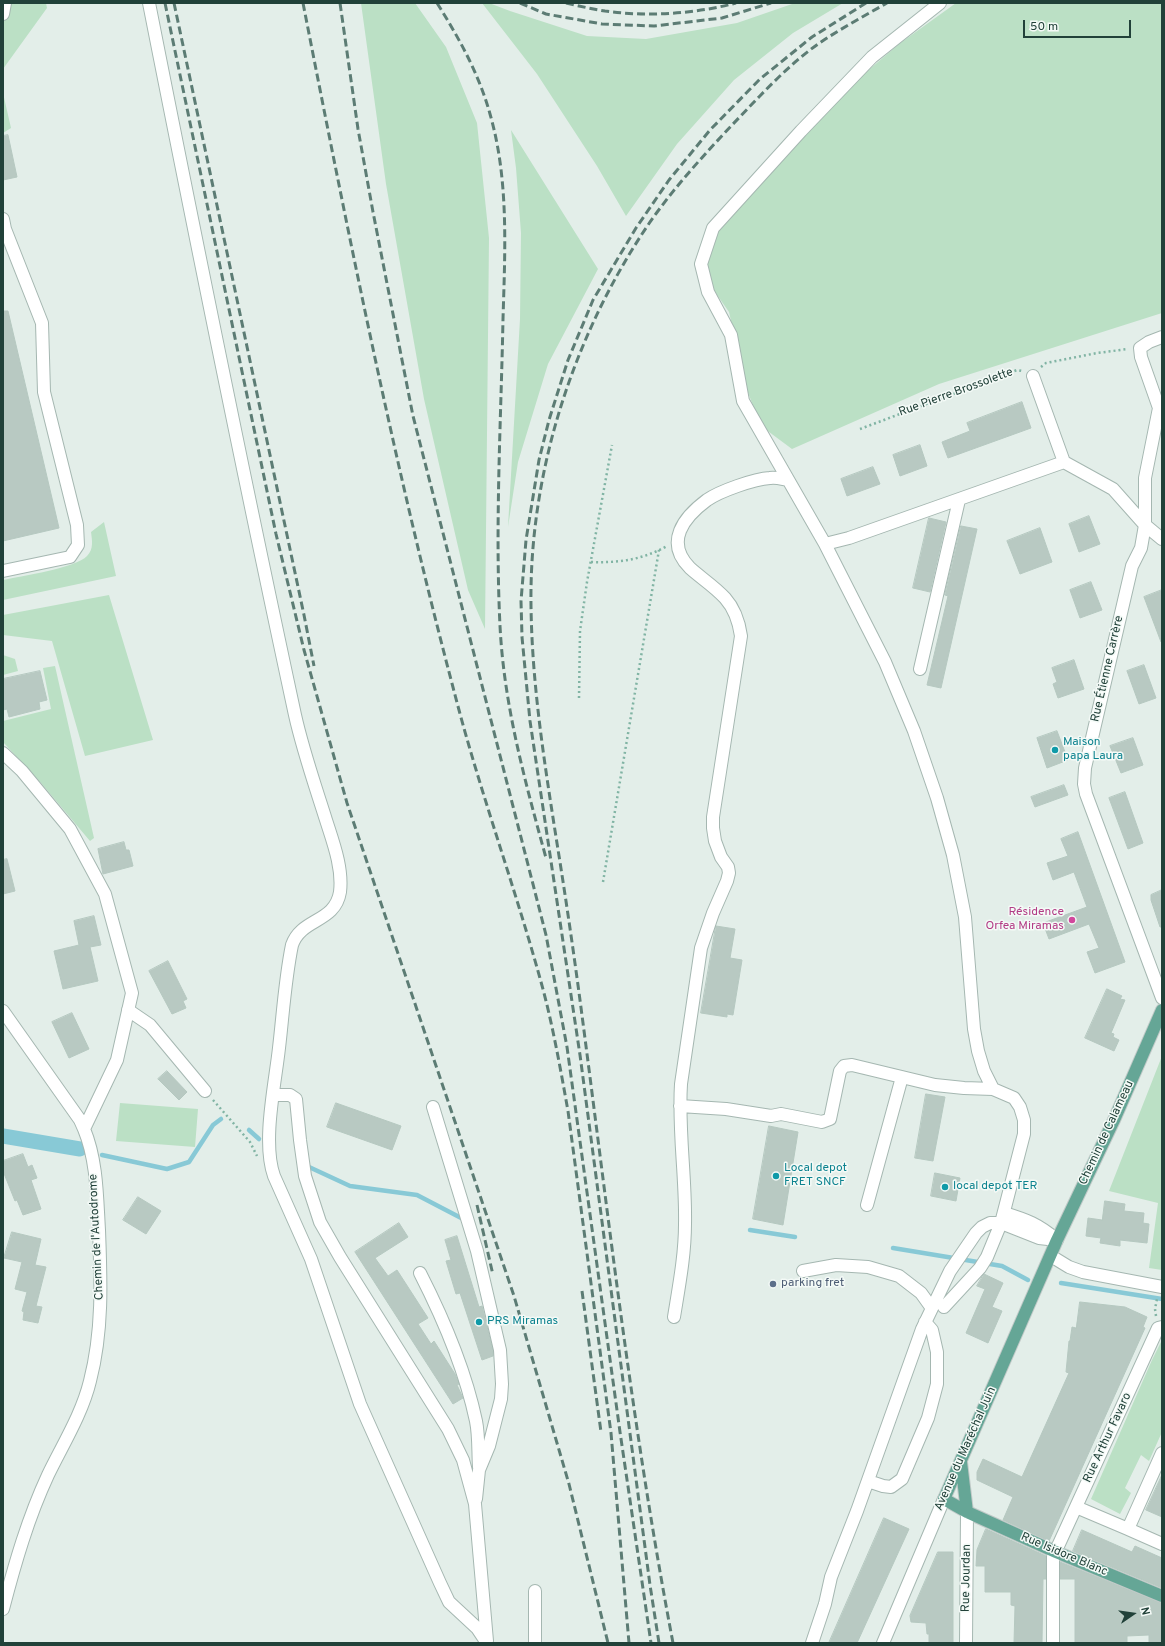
<!DOCTYPE html>
<meta charset="utf-8">
<style>
body{margin:0}
#map{position:relative;width:1165px;height:1646px;overflow:hidden;background:#e3eee9;font-family:Overpass,sans-serif}
canvas{display:block}
.frame{position:absolute;inset:0;border:4px solid #214139;pointer-events:none}
.north{position:absolute;left:1113px;top:1594px;width:40px;height:40px;-webkit-text-stroke:3px #f4faf7;paint-order:stroke;rotate:77deg;font-size:11px;font-weight:700;line-height:16px;text-align:center;color:#214139}
.north::after{content:'';display:block;margin:auto;width:14px;height:18px;background:#214139;clip-path:polygon(50% 0,100% 100%,50% 72%,0 100%)}
.scale{position:absolute;left:1023px;top:20px;width:108px;height:18px;box-sizing:border-box;border:2px solid #214139;border-top:0;padding-left:5px;font-size:12px;line-height:14px;white-space:nowrap;color:#214139;-webkit-text-stroke:3px #f4faf7;paint-order:stroke}
</style>
<div id="map">
<canvas width="1165" height="1646"></canvas>
<div class="frame"></div>
<div class="north">N</div>
<div class="scale">50 m</div>
</div>
<script>
const g = document.querySelector('canvas').getContext('2d');
g.lineJoin = 'round';
function fillPath(path, color) { g.fillStyle = color; g.fill(path, 'evenodd'); }
function trace(path, color, width, dash) { g.strokeStyle = color; g.lineWidth = width; g.lineCap = dash ? 'butt' : 'round'; g.setLineDash(dash || []); g.stroke(path); }
function label(font, color, halo, rows, align = 'center') {
  g.font = font + ' Overpass,sans-serif'; g.lineWidth = 3; g.setLineDash([]); g.textBaseline = 'middle'; g.strokeStyle = halo; g.fillStyle = color; for (const [text, x, y, turn = 0] of rows) {
    g.save(); g.translate(x, y); g.rotate((+turn || 0) * Math.PI / 180); g.textAlign = isNaN(turn) ? turn : align; if (halo) g.strokeText(text, 0, 0); g.fillText(text, 0, 0); g.restore();
  }
}
const green = new Path2D(`
 M 3,3 L 46,3 L 47,8 L 3,69 Z
 M 361,3 L 415,3 L 446,47 L 477,123 L 489,238 L 485,629 L 468,590 L 424,399 L 386,184 Z
 M 482,3 L 489,3 L 510,11 L 587,36 L 646,39 L 737,23 L 795,3 L 843,3 L 793,33 L 734,80 L 677,144 L 626,216 L 597,166 L 537,74 Z
 M 956,3 L 1162,3 L 1162,313 L 939,384 L 792,449 L 761,426 L 747,390 L 729,312 L 713,289 L 706,272 L 705,250 L 715,231 L 830,103 L 899,44 Z
 M 3,93 L 11,128 L 3,133 Z
 M 511,130 L 598,269 L 548,364 L 518,462 L 508,527 L 520,319 L 521,233 L 516,168 Z
 M 104,522 L 116,576 L 3,600 L 3,580 C 22,576 76,568 87,556 C 94,549 92,540 91,532 Z
 M 109,595 L 153,740 L 85,756 L 52,641 L 3,635 L 3,615 Z
 M 3,655 L 15,659 L 18,671 L 3,675 Z
 M 55,666 L 94,838 L 90,841 L 41,783 L 3,742 L 3,721 L 51,709 L 43,668 Z
 M 1162,1056 L 1162,1270 L 1149,1268 L 1158,1203 L 1109,1191 Z
 M 120,1103 L 198,1109 L 195,1147 L 116,1141 Z
 M 1162,1340 L 1162,1432 L 1149,1461 L 1141,1455 L 1125,1488 L 1131,1493 L 1120,1514 L 1091,1499 L 1152,1360 Z`);
const stream = new Path2D(`
 M 249,1130 L 259,1139
 M 102,1155 L 167,1169 L 189,1162 L 213,1125 L 221,1119
 M 309,1167 L 350,1186 L 417,1195 L 465,1220
 M 750,1230 L 795,1237
 M 893,1248 L 1002,1266 L 1028,1280
 M 1061,1283 L 1162,1299`);
const canal = new Path2D(`
 M 3,1136 L 80,1149`);
const building = new Path2D(`
 M 8,135 L 17,177 L 3,180 L 3,136 Z
 M 3,311 L 8,311 L 59,528 L 3,541 Z
 M 1022,402 L 1031,428 L 948,458 L 942,442 L 970,431 L 967,423 Z
 M 920,445 L 927,466 L 900,476 L 893,455 Z
 M 873,467 L 880,484 L 847,496 L 841,479 Z
 M 1089,516 L 1100,544 L 1079,552 L 1069,524 Z
 M 929,518 L 946,522 L 930,592 L 913,588 Z
 M 961,526 L 977,529 L 941,688 L 927,685 L 948,596 L 945,595 Z
 M 1040,528 L 1052,562 L 1020,574 L 1007,541 Z
 M 1091,582 L 1102,610 L 1080,618 L 1070,590 Z
 M 1162,590 L 1162,642 L 1161,642 L 1144,597 Z
 M 1074,660 L 1084,689 L 1058,698 L 1053,684 L 1057,682 L 1052,668 Z
 M 1144,665 L 1156,698 L 1139,704 L 1127,671 Z
 M 40,671 L 47,700 L 39,702 L 40,709 L 9,717 L 7,709 L 3,710 L 3,679 Z
 M 1057,731 L 1068,760 L 1047,768 L 1037,738 Z
 M 1133,738 L 1143,765 L 1121,773 L 1110,746 Z
 M 1064,785 L 1068,795 L 1035,807 L 1031,797 Z
 M 1125,792 L 1143,843 L 1128,849 L 1109,798 Z
 M 1078,832 L 1125,962 L 1095,973 L 1087,952 L 1099,948 L 1089,924 L 1049,939 L 1043,923 L 1087,907 L 1074,872 L 1053,880 L 1047,863 L 1068,856 L 1061,839 Z
 M 124,842 L 126,850 L 129,850 L 133,866 L 103,874 L 98,849 Z
 M 7,859 L 15,891 L 3,894 L 3,860 Z
 M 1162,890 L 1162,927 L 1160,927 L 1151,900 L 1151,895 Z
 M 94,916 L 101,945 L 90,947 L 98,981 L 63,989 L 54,951 L 79,945 L 74,921 Z
 M 716,926 L 735,929 L 730,958 L 742,960 L 733,1015 L 727,1014 L 727,1017 L 701,1013 Z
 M 168,961 L 187,999 L 183,1001 L 186,1008 L 172,1014 L 149,971 Z
 M 1107,989 L 1122,996 L 1120,999 L 1125,1000 L 1111,1033 L 1114,1034 L 1113,1037 L 1119,1040 L 1114,1051 L 1085,1038 Z
 M 72,1013 L 89,1049 L 69,1058 L 52,1022 Z
 M 167,1071 L 187,1092 L 179,1100 L 158,1079 Z
 M 926,1094 L 945,1097 L 933,1161 L 915,1158 Z
 M 336,1103 L 401,1126 L 392,1150 L 327,1127 Z
 M 769,1126 L 798,1132 L 783,1225 L 753,1219 Z
 M 23,1154 L 28,1167 L 32,1165 L 37,1178 L 31,1180 L 41,1209 L 23,1215 L 17,1200 L 15,1201 L 3,1171 L 3,1161 Z
 M 935,1173 L 960,1178 L 956,1201 L 931,1196 Z
 M 138,1197 L 161,1211 L 146,1234 L 123,1220 Z
 M 1105,1201 L 1125,1204 L 1124,1211 L 1144,1213 L 1143,1223 L 1149,1224 L 1147,1243 L 1120,1240 L 1120,1246 L 1100,1243 L 1101,1238 L 1086,1236 L 1088,1218 L 1102,1220 Z
 M 399,1223 L 408,1237 L 375,1258 L 388,1276 L 397,1270 L 428,1318 L 418,1324 L 431,1344 L 434,1341 L 455,1374 L 459,1384 L 457,1385 L 463,1398 L 453,1404 L 355,1252 Z
 M 12,1232 L 41,1239 L 35,1265 L 46,1267 L 36,1306 L 42,1307 L 38,1323 L 23,1320 L 24,1312 L 22,1311 L 27,1292 L 15,1289 L 22,1262 L 4,1258 Z
 M 457,1236 L 479,1307 L 482,1306 L 493,1351 L 493,1356 L 482,1360 L 460,1293 L 456,1294 L 446,1261 L 451,1260 L 445,1240 Z
 M 984,1274 L 1003,1283 L 992,1307 L 1002,1311 L 988,1343 L 966,1333 L 985,1289 L 977,1286 Z
 M 1080,1302 L 1125,1307 L 1147,1317 L 1143,1327 L 1145,1328 L 1049,1541 L 1003,1520 L 1013,1497 L 977,1480 L 977,1472 L 983,1459 L 1022,1477 L 1069,1373 L 1066,1372 L 1069,1341 L 1070,1341 L 1072,1327 L 1076,1328 Z
 M 1162,1475 L 1162,1517 L 1146,1510 Z
 M 884,1518 L 909,1529 L 857,1643 L 829,1643 Z
 M 986,1529 L 1046,1556 L 1046,1579 L 1043,1579 L 1042,1643 L 1014,1643 L 1015,1606 L 1011,1605 L 1011,1592 L 985,1592 L 985,1566 L 976,1566 L 977,1550 Z
 M 1082,1530 L 1132,1552 L 1135,1546 L 1162,1558 L 1162,1588 L 1073,1551 Z
 M 938,1552 L 953,1552 L 953,1643 L 929,1643 L 929,1634 L 927,1634 L 926,1623 L 911,1622 L 910,1616 Z
 M 1060,1562 L 1162,1603 L 1162,1643 L 1149,1643 L 1149,1635 L 1127,1636 L 1127,1643 L 1075,1643 L 1075,1579 L 1060,1579 Z`);
const path = new Path2D(`
 M 1041,367 L 1046,363 L 1097,353 L 1128,349
 M 860,429 L 1017,370 L 1022,371
 M 591,562 C 618,563 642,560 667,546
 M 579,698 L 580,631 L 587,582 L 612,445
 M 603,882 L 659,550
 M 213,1100 L 250,1142 L 257,1156
 M 1156,1316 L 1155,1309 L 1157,1299`);
const minor = new Path2D(`
 M 149,3 C 196,241 244,478 295,715 C 303,751 315,785 326,820 C 333,842 343,868 340,892 C 335,923 301,918 292,945 C 285,979 283,1014 279,1048 C 275,1085 262,1142 274,1176 L 311,1259 L 360,1404 L 440,1583 L 449,1602 L 477,1628 L 487,1643
 M 940,3 L 872,57 L 801,131 L 713,228 L 701,264 L 708,292 L 731,335 L 743,401 L 825,544 L 885,662 L 914,731 L 937,798 L 953,855 L 965,917 L 974,1029 L 978,1051 L 984,1071 L 993,1089 L 1014,1098 L 1020,1107 L 1024,1120 L 1024,1134 L 1001,1223 L 987,1257 L 980,1268 L 944,1307
 M 3,14 L 5,3
 M 3,219 L 5,229 L 42,323 L 44,392 L 77,525 L 78,545 L 70,557 L 3,571
 M 1162,337 L 1149,342 L 1140,348 L 1141,357 L 1159,408 L 1145,478 L 1145,525 L 1141,548 L 1132,566 L 1085,768 L 1084,784 L 1086,794 L 1162,998
 M 1033,376 L 1064,462 L 1113,489 L 1145,525 L 1162,539
 M 825,544 L 849,538 L 1064,462
 M 920,669 L 959,500
 M 3,753 L 22,771 L 70,829 L 105,894 L 132,993 L 117,1060 L 84,1129 C 97,1160 97,1197 99,1230 C 101,1281 103,1331 90,1381 C 82,1414 63,1444 48,1475 C 28,1518 15,1563 3,1609
 M 128,1010 L 150,1025 L 205,1091
 M 3,1011 L 80,1120 L 84,1129
 M 273,1095 L 290,1095 L 296,1099 L 300,1140 L 305,1176 L 320,1222 L 340,1257 L 448,1429 L 463,1460 L 475,1504 L 487,1641
 M 680,1106 L 726,1109 L 771,1116 L 781,1114 L 822,1122 L 830,1119 L 840,1071 L 844,1066 L 852,1065 L 935,1085 L 964,1088 L 993,1089
 M 433,1107 L 477,1251 L 500,1350 L 502,1384 L 501,1399 L 489,1446 L 479,1470 L 476,1499
 M 867,1205 L 902,1077
 M 1004,1213 C 1027,1220 1038,1224 1057,1240
 M 1051,1256 L 1069,1267 L 1083,1272 L 1162,1287
 M 803,1271 L 836,1265 L 868,1267 L 899,1276 L 921,1293 L 931,1307
 M 420,1273 C 444,1320 465,1369 476,1421 C 479,1436 478,1452 479,1467
 M 674,1317 C 679,1286 685,1255 685,1224 C 686,1177 678,1131 681,1084 L 701,948 L 713,913 L 727,881 L 729,873 L 728,867 L 721,857 L 715,841 L 713,828 L 713,817 L 741,636 C 739,622 734,608 725,598 C 714,586 701,578 690,568 C 664,542 684,517 707,500 C 720,491 754,479 770,478 C 776,477 782,479 788,480
 M 1162,1453 L 1128,1529 L 1162,1544
 M 868,1481 L 883,1486 L 891,1487 L 902,1479 L 928,1418 L 937,1384 L 937,1352 L 932,1330 L 925,1322
 M 1076,1507 L 1128,1529
 M 535,1591 L 535,1643
 M 812,1643 L 825,1604 L 831,1577 L 857,1511 L 922,1329 L 950,1271 L 976,1233 L 982,1227 L 990,1223 L 1001,1223 L 1039,1238 L 1057,1240
 M 883,1643 L 944,1499
 M 966,1643 L 967,1512
 M 1053,1643 L 1053,1557 L 1158,1328 L 1162,1327`);
const major = new Path2D(`
 M 1162,1010 L 1114,1120 L 1057,1240 L 944,1499 L 967,1512 L 1056,1552 L 1162,1596
 M 961,1462 L 967,1512`);
const rail = new Path2D(`
 M 165,3 L 276,534 L 304,650 L 347,803 L 514,1296 L 569,1484 L 608,1643
 M 174,3 L 304,615 L 314,666
 M 303,3 C 348,233 394,464 454,691 C 480,793 517,892 544,993 C 554,1032 561,1072 568,1111 L 611,1433 L 629,1643
 M 340,3 L 358,129 L 373,212 L 413,416 L 546,935 L 567,1047 L 620,1432 L 651,1643
 M 437,3 C 459,38 479,74 490,114 C 509,180 505,250 503,319 C 501,421 495,524 500,626 C 504,706 525,781 546,858
 M 520,3 L 546,14 L 602,24 L 654,26 L 722,18 L 771,3
 M 566,3 C 579,6 592,9 605,11 C 648,17 694,14 736,3
 M 477,1205 L 493,1275
 M 582,1291 L 601,1432
 M 659,1643 L 650,1585 L 580,1055 L 530,721 L 522,637 L 521,601 L 526,540 L 539,460 L 549,420 L 568,360 L 593,300 L 636,228 L 669,180 L 710,130 L 760,79 L 812,37 L 866,3
 M 673,1643 C 634,1438 610,1230 583,1023 C 575,961 566,899 556,837 C 544,760 532,684 531,606 C 529,476 571,343 642,234 C 668,194 701,158 733,124 C 760,96 787,66 818,44 C 840,29 864,16 887,3`);
const markers = [
 [1055,750,4,"#0f9aa8"],
 [1072,920,4,"#d1479c"],
 [776,1176,4,"#0f9aa8"],
 [945,1187,4,"#0f9aa8"],
 [773,1284,4,"#5c6f8a"],
 [479,1322,4,"#0f9aa8"]
];
const streetNames = [
 ["Rue Pierre Brossolette",956,393,-20],
 ["Rue Étienne Carrère",1108,669,-77],
 ["Chemin de Calameau",1107,1133,-65],
 ["Chemin de l'Autodrome",97,1237,-93],
 ["Rue Arthur Favaro",1108,1438,-65],
 ["Avenue du Maréchal Juin",966,1449,-66],
 ["Rue Isidore Blanc",1064,1555,23],
 ["Rue Jourdan",967,1578,-89]
];
const cultureNames = [
 ["Maison",1063,743],
 ["papa Laura",1063,757],
 ["Local depot",784,1169],
 ["FRET SNCF",784,1183],
 ["local depot TER",953,1187],
 ["PRS Miramas",487,1322]
];
const hotelNames = [
 ["Résidence",1064,913],
 ["Orfea Miramas",1064,927]
];
const serviceNames = [
 ["parking fret",781,1284]
];
fillPath(green, '#bbe0c5');
trace(stream, '#88c9d6', 4.5);
trace(canal, '#88c9d6', 15);
fillPath(building, '#b8c9c2');
trace(building, '#b5c8c0', 1);
trace(minor, '#a5b7b1', 14);
trace(major, '#c1cac8', 14);
trace(path, '#81b4a4', 2.5, [2, 3]);
trace(minor, '#fff', 12);
trace(major, '#65a696', 12);
trace(rail, '#5c7c74', 3, [8, 4]);
for (const [x, y, r, color] of markers) { const dot = new Path2D(); dot.arc(x, y, r, 0, 2 * Math.PI); g.fillStyle = color; g.fill(dot); trace(dot, '#f4faf7', 1.5); }
label('12px', '#214139', '#f4faf7', streetNames);
label('12px', '#0d838f', '#f4faf7', cultureNames, 'left');
label('12px', '#b23c85', '#f4faf7', hotelNames, 'right');
label('12px', '#4e5e75', '#f4faf7', serviceNames, 'left');
</script>
